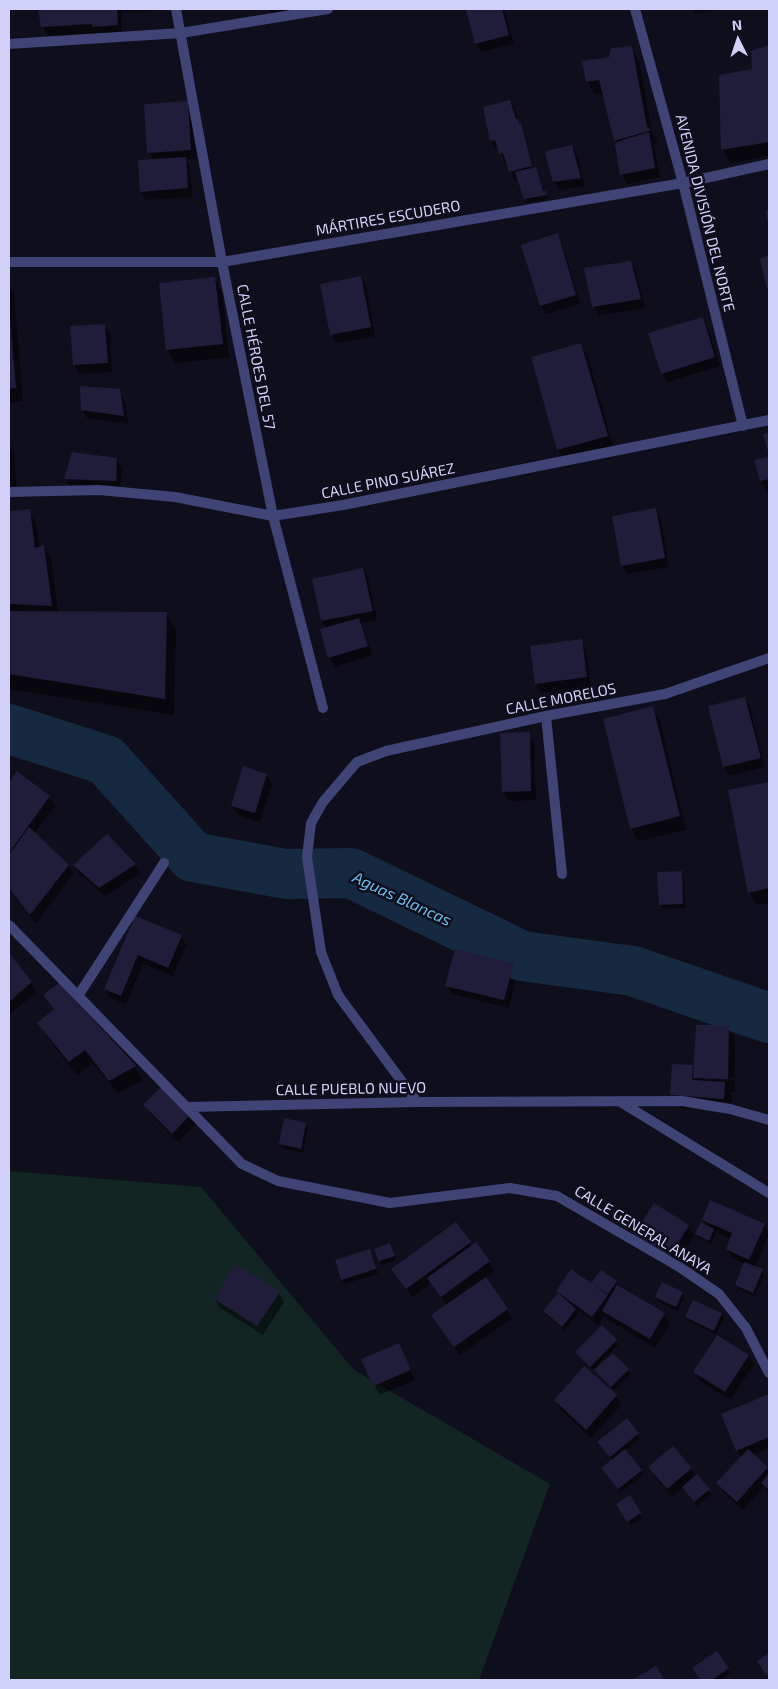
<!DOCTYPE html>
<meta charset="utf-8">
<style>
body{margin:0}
#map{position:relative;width:778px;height:1689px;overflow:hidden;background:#0f0e1c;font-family:"Exo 2",sans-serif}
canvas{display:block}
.frame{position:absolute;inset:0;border:10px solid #d0d0f9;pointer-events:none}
.north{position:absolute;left:713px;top:15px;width:50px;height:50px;-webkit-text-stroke:4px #0f0e1c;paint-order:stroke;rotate:356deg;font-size:14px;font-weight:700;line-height:20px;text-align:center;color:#d0d0f9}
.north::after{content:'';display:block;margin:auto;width:18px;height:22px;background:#d0d0f9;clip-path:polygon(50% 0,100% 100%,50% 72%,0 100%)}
</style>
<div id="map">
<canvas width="778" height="1689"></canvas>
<div class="frame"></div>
<div class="north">N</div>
</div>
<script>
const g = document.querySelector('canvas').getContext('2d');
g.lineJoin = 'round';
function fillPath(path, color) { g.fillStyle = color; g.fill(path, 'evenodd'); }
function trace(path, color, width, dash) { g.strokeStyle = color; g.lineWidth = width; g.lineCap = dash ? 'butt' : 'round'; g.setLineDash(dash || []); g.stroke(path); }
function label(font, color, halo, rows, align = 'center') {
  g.font = font + ' "Exo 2",sans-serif'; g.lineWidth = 5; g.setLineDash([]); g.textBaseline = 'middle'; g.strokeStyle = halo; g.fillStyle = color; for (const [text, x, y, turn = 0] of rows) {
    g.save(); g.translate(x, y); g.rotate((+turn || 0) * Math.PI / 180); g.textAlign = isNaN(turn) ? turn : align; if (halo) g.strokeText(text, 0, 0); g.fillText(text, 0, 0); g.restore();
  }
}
const green = new Path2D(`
 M 9,1171 L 201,1187 L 354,1370 L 550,1484 L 479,1680 L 9,1680 Z`);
const shadow = new Path2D(`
 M 40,9 L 163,9 L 137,13 L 121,12 L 122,34 L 99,35 L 98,33 L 48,36 L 43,27 Z
 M 269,9 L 312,9 L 274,17 Z
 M 467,9 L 504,9 L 514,44 L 481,52 L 476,43 Z
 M 693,9 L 719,9 L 696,14 Z
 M 631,47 L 639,61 L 652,133 L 658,143 L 654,144 L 660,177 L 627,184 L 622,175 L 617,144 L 603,94 L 595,95 L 587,81 L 610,58 Z
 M 769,47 L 769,156 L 730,163 L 723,149 L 753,70 L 752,52 Z
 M 510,101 L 515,110 L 519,124 L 523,129 L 521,127 L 532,172 L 534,172 L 524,132 L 534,169 L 537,173 L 544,192 L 545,192 L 549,199 L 527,203 L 519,180 L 515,181 L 507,162 L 505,163 L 499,149 L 496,149 L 491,140 Z
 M 187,102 L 192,111 L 196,159 L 186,159 L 190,167 L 192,197 L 146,200 L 141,191 L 153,160 L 149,153 Z
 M 572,146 L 577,155 L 585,186 L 559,190 L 554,181 Z
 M 557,235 L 562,244 L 580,304 L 546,314 L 541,306 Z
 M 631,262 L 636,271 L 645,308 L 599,315 L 594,307 Z
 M 361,277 L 366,286 L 375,336 L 336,343 L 331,334 Z
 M 215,279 L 222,292 L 229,357 L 175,363 L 167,349 Z
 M 9,285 L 14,293 L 23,401 L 9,403 Z
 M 703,318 L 708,327 L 720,366 L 667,382 L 662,373 Z
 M 104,325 L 110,334 L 112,372 L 79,374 L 74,365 L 71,328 Z
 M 580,344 L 588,357 L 614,449 L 565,463 L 558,449 Z
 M 119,390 L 124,400 L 129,424 L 87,418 L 82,409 Z
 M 9,444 L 14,452 L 17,493 L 9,493 Z
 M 769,458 L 769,494 L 768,494 L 761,481 L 756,461 Z
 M 116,459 L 122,468 L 120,490 L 70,487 L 65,479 Z
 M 655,510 L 661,519 L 669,567 L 627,574 L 622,565 Z
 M 29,511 L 36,524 L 40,547 L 44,546 L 51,559 L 58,612 L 166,613 L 176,630 L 174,715 L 9,689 L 9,513 Z
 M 363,569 L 368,578 L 377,620 L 361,623 L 372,655 L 335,667 L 330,658 L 321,630 L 327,629 L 322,621 L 313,580 Z
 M 581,640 L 586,649 L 591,686 L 541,693 L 536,684 L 531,647 Z
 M 745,698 L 750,707 L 765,767 L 729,776 L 724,767 L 709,707 Z
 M 652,708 L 660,721 L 686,830 L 638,841 L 631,828 Z
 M 502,734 L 529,734 L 534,743 L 536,800 L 509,801 L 503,792 Z
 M 18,773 L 49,797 L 55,806 L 34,834 L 68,865 L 73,874 L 36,923 L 9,889 L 9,785 Z
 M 267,775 L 272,784 L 260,822 L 238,815 L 232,806 Z
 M 769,783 L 769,903 L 757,905 L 749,892 L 729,791 Z
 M 107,836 L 135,865 L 140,874 L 105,896 L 79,874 L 74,865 Z
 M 681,872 L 684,876 L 685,908 L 662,909 L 660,904 Z
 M 135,917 L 181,936 L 186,945 L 173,976 L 143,964 L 126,1004 L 110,998 L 105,989 Z
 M 9,955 L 31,983 L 37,992 L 10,1014 Z
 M 513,964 L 518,973 L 509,1008 L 452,994 L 447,985 Z
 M 58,984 L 135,1067 L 143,1080 L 118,1093 L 93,1063 L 77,1075 L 46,1036 L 39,1023 L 54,1011 L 45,996 Z
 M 728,1026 L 735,1039 L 735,1092 L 729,1092 L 732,1096 L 731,1111 L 679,1108 L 671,1095 L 673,1065 L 695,1066 ZM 700,1077 L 734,1078 L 734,1080 L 700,1079 Z
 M 145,1105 L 190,1115 L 196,1124 L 178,1142 L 150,1114 Z
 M 285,1120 L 305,1124 L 308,1128 L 303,1153 L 282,1148 L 280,1144 Z
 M 703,1220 L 764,1225 L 769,1234 L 755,1268 L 762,1270 L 764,1275 L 755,1296 L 739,1289 L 736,1285 L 745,1264 L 732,1258 L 727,1249 L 731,1239 L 714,1231 L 716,1234 L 711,1244 L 699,1238 L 696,1234 L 707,1227 Z
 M 456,1224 L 472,1246 L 489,1262 L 494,1270 L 485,1278 L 512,1318 L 460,1355 L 438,1324 L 447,1305 L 431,1283 L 412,1297 L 393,1270 Z
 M 688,1226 L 694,1235 L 674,1266 L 640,1245 Z
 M 392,1249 L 396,1260 L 382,1265 L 380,1261 Z
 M 370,1251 L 378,1274 L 344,1284 L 342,1280 Z
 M 616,1282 L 618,1286 L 664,1314 L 670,1323 L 655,1348 L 608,1320 L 605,1315 L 598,1325 L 575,1308 L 578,1314 L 564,1330 L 547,1316 L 544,1312 L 559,1294 L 557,1291 L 597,1289 L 593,1283 Z
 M 279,1293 L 284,1302 L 263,1335 L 220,1308 L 215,1299 Z
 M 682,1293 L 684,1298 L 678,1311 L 658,1301 L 656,1297 Z
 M 721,1314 L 724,1318 L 716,1334 L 689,1321 L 686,1317 Z
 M 616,1341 L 618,1345 L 593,1370 L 579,1356 Z
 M 403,1353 L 415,1380 L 379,1395 L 363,1359 Z
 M 613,1354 L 630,1374 L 614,1390 L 596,1371 Z
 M 748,1355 L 754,1364 L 731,1400 L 700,1381 L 695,1372 Z
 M 769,1395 L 769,1448 L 752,1455 L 769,1471 L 769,1493 L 764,1486 L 743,1510 L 723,1492 L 718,1483 L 741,1458 L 722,1414 Z
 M 616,1396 L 621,1405 L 591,1438 L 560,1409 L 555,1400 Z
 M 626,1420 L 640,1438 L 625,1451 L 643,1475 L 621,1492 L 605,1472 L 613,1460 L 601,1446 Z
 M 649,1467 L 691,1469 L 696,1477 L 697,1476 L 711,1494 L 697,1506 L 683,1488 L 672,1497 L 654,1476 Z
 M 630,1497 L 642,1518 L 631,1525 L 617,1505 Z
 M 717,1653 L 730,1673 L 720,1680 L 702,1680 L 696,1672 Z`);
const river = new Path2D(`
 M 9,729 L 106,760 L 193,857 L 286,874 L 351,873 L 522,956 L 633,971 L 769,1018`);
const building = new Path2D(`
 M 38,9 L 117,9 L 118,25 L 93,27 L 91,24 L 41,27 Z
 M 466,9 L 502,9 L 509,35 L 475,44 Z
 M 769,45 L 769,142 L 721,150 L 719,75 L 752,69 L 751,51 Z
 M 632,46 L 647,127 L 652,130 L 614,141 L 599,80 L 586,82 L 582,61 L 609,57 L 611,48 Z
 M 510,100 L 516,119 L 518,119 L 519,124 L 521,123 L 532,166 L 509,172 L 503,153 L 499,154 L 495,140 L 490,141 L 483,107 Z
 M 188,101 L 191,150 L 147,153 L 144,104 Z
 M 649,132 L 655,168 L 620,175 L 615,144 L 617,142 Z
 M 572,145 L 581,178 L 553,182 L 545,153 L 546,151 Z
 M 186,157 L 188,188 L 140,192 L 138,160 Z
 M 536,167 L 543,191 L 546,191 L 547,195 L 524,199 L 515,172 Z
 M 769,210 L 769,224 L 768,224 L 766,211 Z
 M 558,233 L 576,295 L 540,306 L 521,245 Z
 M 769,255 L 769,289 L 767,289 L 760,259 Z
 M 631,261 L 641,299 L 592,307 L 584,268 Z
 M 361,276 L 371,327 L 330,335 L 320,284 Z
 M 215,277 L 223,344 L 166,350 L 159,283 Z
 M 703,317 L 715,357 L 661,374 L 648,333 Z
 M 9,318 L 10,318 L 16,388 L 9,389 Z
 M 105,324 L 108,363 L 73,365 L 70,326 Z
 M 581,343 L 608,436 L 557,450 L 531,357 Z
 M 80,386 L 120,389 L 124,416 L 81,410 Z
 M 769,433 L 769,455 L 763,434 Z
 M 72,452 L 117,458 L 116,481 L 64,479 Z
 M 769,457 L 769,479 L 760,481 L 754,460 Z
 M 656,508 L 665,558 L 621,566 L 612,516 Z
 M 30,509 L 35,548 L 44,545 L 52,606 L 9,604 L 9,511 Z
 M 363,568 L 373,611 L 321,621 L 312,579 Z
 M 9,611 L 167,612 L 165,699 L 9,674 Z
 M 359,618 L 368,646 L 328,658 L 320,629 Z
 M 582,639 L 587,677 L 535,684 L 530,646 Z
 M 745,697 L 761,758 L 723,767 L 708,706 Z
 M 653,706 L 680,816 L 630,829 L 603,719 Z
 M 530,732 L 531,791 L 502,792 L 500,733 Z
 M 243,766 L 267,774 L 255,813 L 231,806 Z
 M 17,771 L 50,796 L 9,853 L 9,783 Z
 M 769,782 L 769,888 L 748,893 L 728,790 Z
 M 29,827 L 69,865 L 30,915 L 9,888 L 9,855 Z
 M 107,834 L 136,864 L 99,888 L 73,865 Z
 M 682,871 L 683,904 L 659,905 L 657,872 Z
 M 135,916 L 182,935 L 168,968 L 138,955 L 121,996 L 104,989 Z
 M 455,949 L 514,963 L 504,1000 L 445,986 Z
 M 9,953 L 32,982 L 9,1002 Z
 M 59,983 L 136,1066 L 109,1081 L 85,1050 L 69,1062 L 37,1023 L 54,1009 L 43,995 Z
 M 696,1025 L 729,1025 L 728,1079 L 693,1078 Z
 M 672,1064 L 693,1065 L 692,1080 L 725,1082 L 724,1099 L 670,1095 Z
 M 163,1085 L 191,1114 L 172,1134 L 143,1105 Z
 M 284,1118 L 306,1123 L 301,1149 L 279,1144 Z
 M 710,1200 L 765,1224 L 749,1260 L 726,1249 L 732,1233 L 702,1220 Z
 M 654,1203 L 689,1225 L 669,1258 L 633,1236 Z
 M 456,1222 L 471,1242 L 406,1289 L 391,1269 Z
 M 701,1222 L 714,1229 L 709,1241 L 695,1234 Z
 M 476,1242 L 490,1261 L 441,1297 L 427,1278 Z
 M 390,1243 L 395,1256 L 379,1261 L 374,1249 Z
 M 370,1249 L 376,1269 L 341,1280 L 335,1260 Z
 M 744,1262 L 763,1269 L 753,1293 L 735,1285 Z
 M 236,1264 L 280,1292 L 257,1326 L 214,1299 Z
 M 571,1269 L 608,1295 L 592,1317 L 556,1291 Z
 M 601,1270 L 617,1281 L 608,1294 L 591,1283 Z
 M 486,1277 L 508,1309 L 454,1347 L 431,1315 Z
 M 662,1282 L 683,1292 L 676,1307 L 655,1297 Z
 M 617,1285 L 665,1313 L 650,1339 L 602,1311 Z
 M 558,1293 L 576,1309 L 562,1327 L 543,1311 Z
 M 693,1300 L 722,1313 L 714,1331 L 685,1317 Z
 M 602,1325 L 617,1340 L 590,1367 L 575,1352 Z
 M 717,1335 L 749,1355 L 725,1392 L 693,1372 Z
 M 399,1343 L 411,1370 L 373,1386 L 361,1359 Z
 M 613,1353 L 629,1369 L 611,1387 L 594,1370 Z
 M 584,1366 L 617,1395 L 586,1430 L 554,1400 Z
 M 769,1394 L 769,1437 L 736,1451 L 721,1414 Z
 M 627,1418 L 639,1433 L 610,1457 L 597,1442 Z
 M 673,1446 L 692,1468 L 667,1489 L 648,1467 Z
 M 625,1449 L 642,1470 L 618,1489 L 601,1468 Z
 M 748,1449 L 768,1467 L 737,1502 L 716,1483 Z
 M 769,1473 L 769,1490 L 761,1483 Z
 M 697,1474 L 710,1489 L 694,1502 L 682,1487 Z
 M 630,1495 L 641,1513 L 627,1522 L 616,1504 Z
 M 717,1651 L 729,1668 L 712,1680 L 701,1680 L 692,1668 Z
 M 769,1653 L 769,1673 L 766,1675 L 757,1661 Z
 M 656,1666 L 665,1680 L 632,1680 Z`);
const minor = new Path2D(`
 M 176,9 L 222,262 L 273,516 L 323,708
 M 635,9 L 683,183 L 743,426
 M 9,44 L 181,33 L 328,9
 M 9,262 L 222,262 L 683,183 L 769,164
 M 9,492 L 99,490 L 175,497 L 273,516 L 343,505 L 769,420
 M 546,716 L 562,874
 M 9,925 L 242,1164 L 278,1181 L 390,1203 L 510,1188 L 557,1196 L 681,1268 L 719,1294 L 746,1328 L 769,1373
 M 78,996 L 164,863
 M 619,1101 L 769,1193
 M 417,1102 L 338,995 L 321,952 L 307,857 L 311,823 L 323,802 L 357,762 L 386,751 L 546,716 L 665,694 L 769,658
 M 187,1107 L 417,1102 L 682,1101 L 730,1109 L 769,1120`);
const streetNames = [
 ["AVENIDA DIVISIÓN DEL NORTE",705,213,76],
 ["MÁRTIRES ESCUDERO",388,218,-10],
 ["CALLE HÉROES DEL 57",256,357,79],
 ["CALLE PINO SUÁREZ",388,481,-11],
 ["CALLE MORELOS",561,699,-11],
 ["CALLE PUEBLO NUEVO",351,1089,-1],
 ["CALLE GENERAL ANAYA",643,1230,31]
];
const waterNames = [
 ["Aguas Blancas",402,899,25]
];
fillPath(green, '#122523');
fillPath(shadow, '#0007');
trace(river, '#152a40', 50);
fillPath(building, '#201d3b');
trace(minor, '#3f4375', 10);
label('15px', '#d0d0f9', '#0f0e1c', streetNames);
label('italic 16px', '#6bbeeb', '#0f0e1c', waterNames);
</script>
